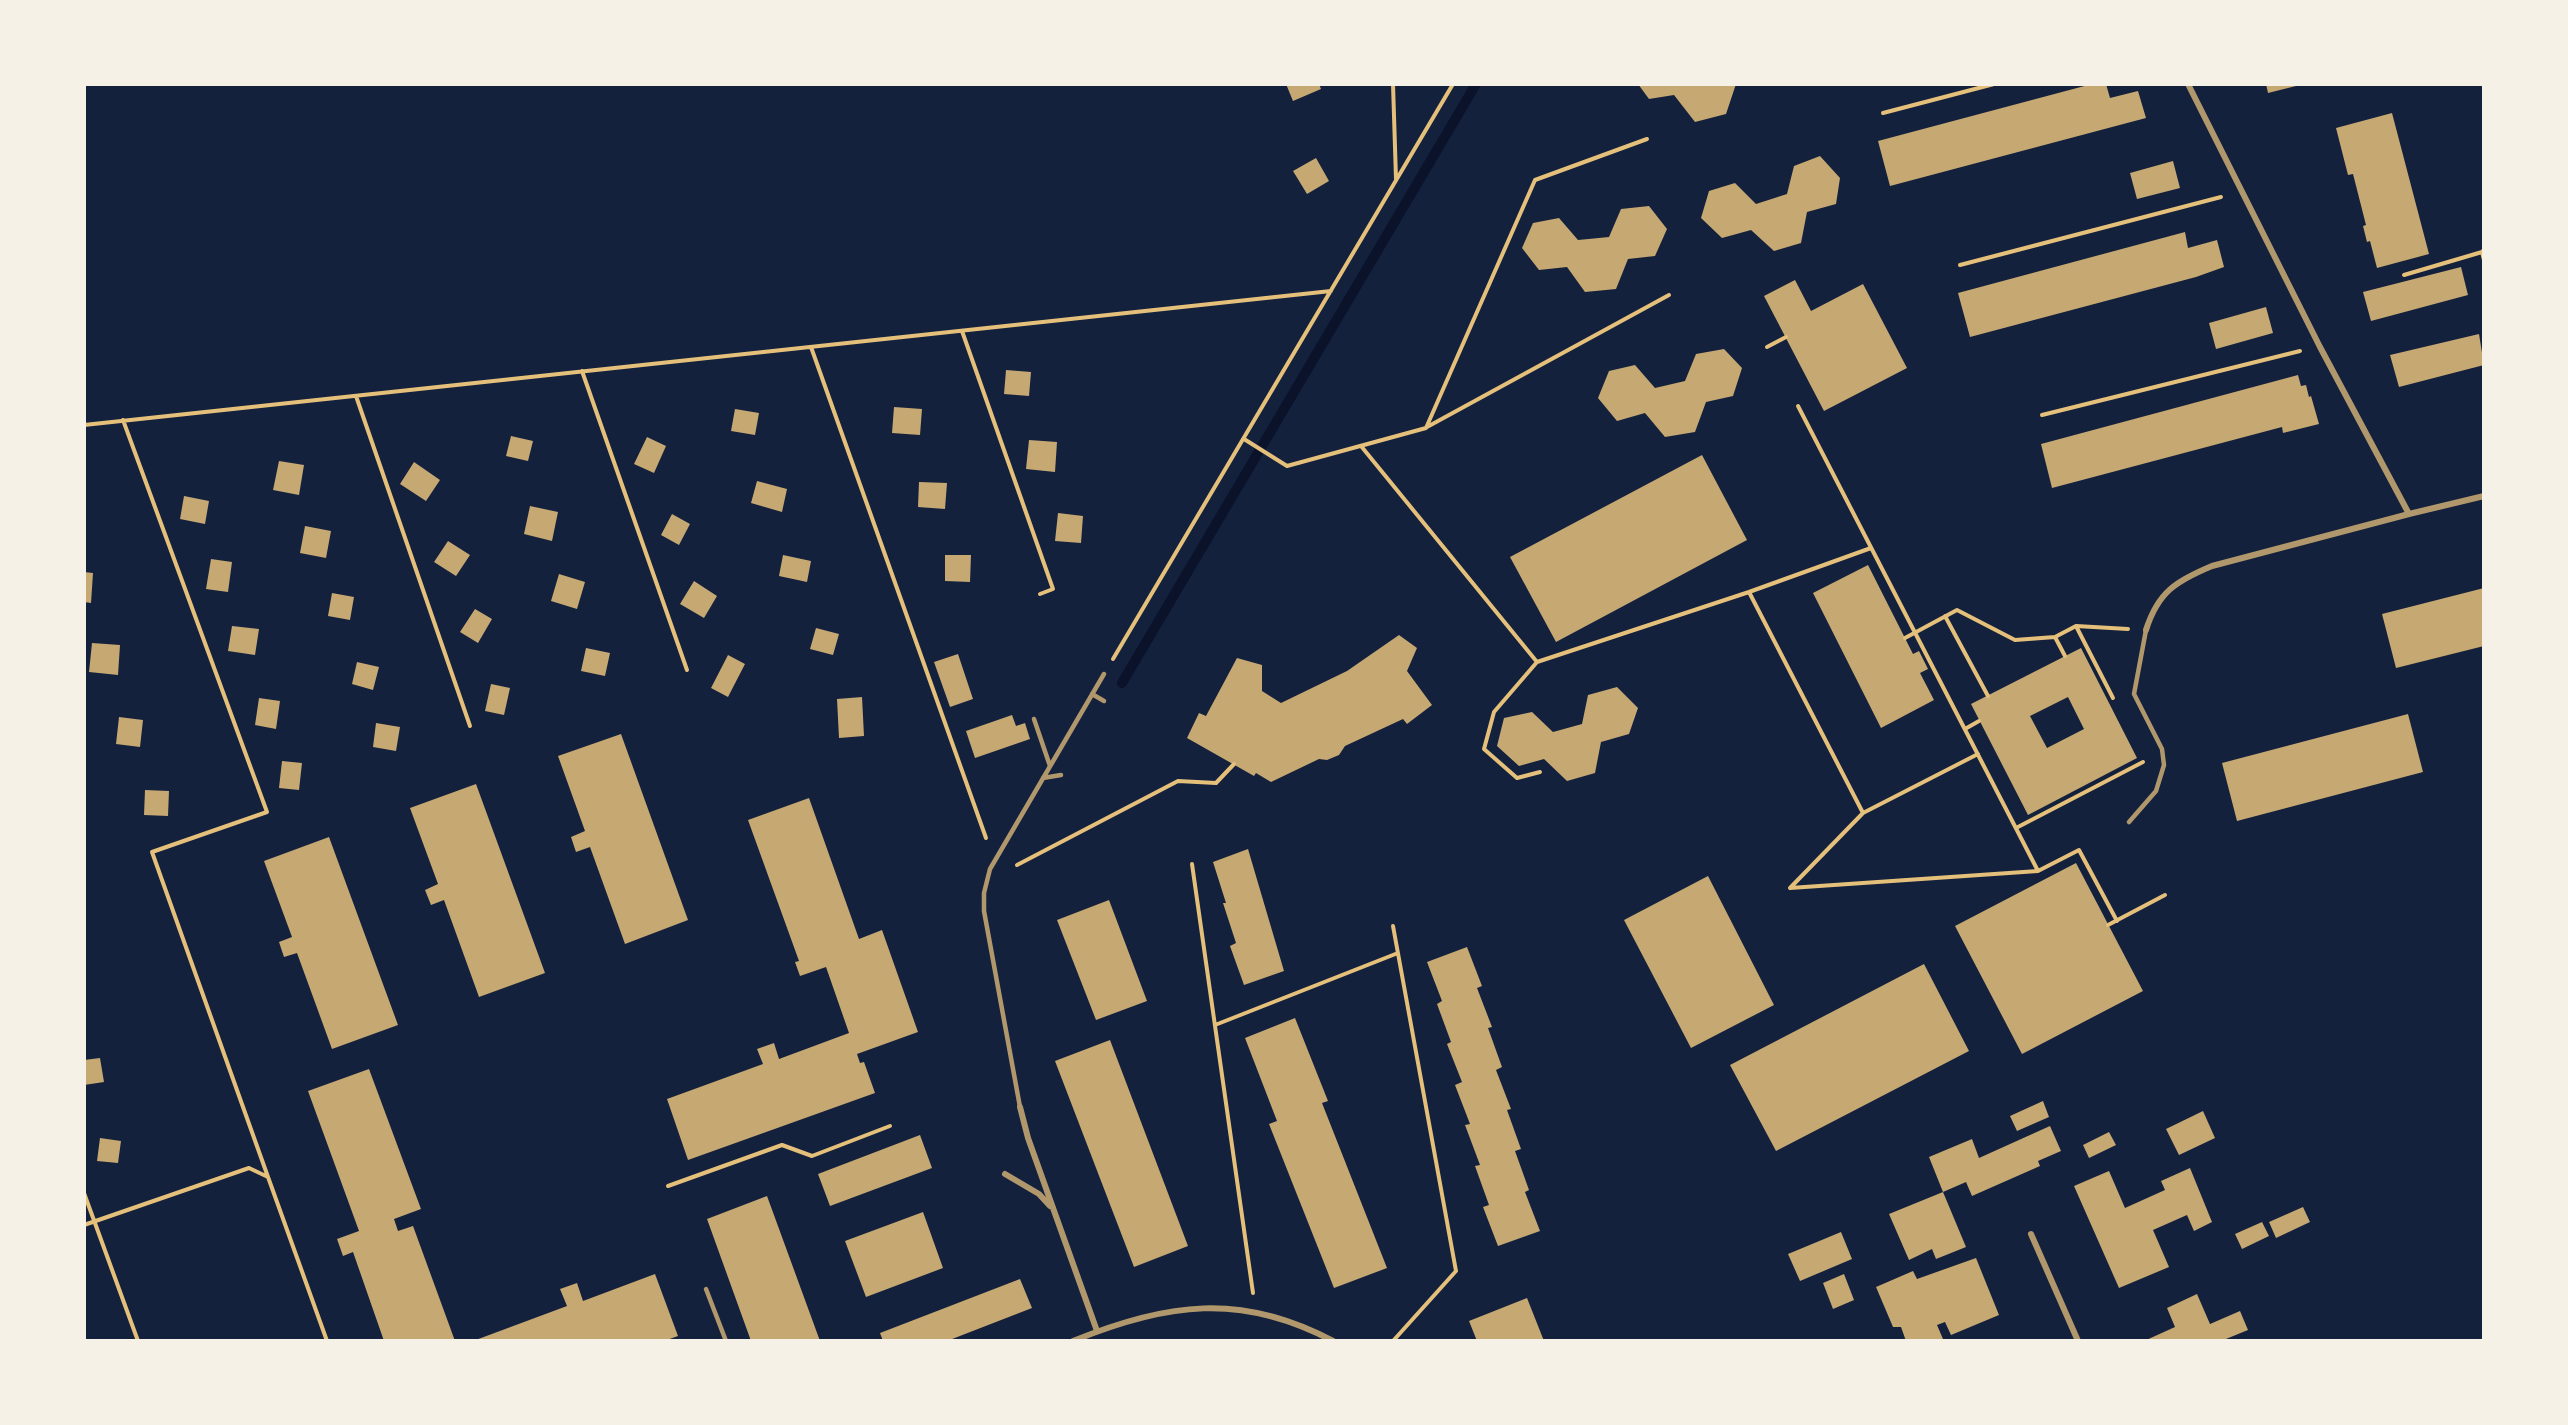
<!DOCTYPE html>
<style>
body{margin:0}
#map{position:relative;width:2568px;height:1425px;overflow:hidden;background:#14213d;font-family:"Source Sans 3",sans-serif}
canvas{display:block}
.frame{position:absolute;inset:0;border:86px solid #f6f1e7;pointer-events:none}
</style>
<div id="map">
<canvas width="2568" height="1425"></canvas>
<div class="frame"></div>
</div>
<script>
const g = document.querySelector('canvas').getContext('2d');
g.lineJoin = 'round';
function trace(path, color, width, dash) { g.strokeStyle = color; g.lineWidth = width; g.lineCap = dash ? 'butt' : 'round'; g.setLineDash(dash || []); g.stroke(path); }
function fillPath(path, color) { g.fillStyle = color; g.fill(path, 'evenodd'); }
const stream = new Path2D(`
 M 1122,683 L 1476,84`);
const building = new Path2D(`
 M 1286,84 L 1319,84 L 1321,89 L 1293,101 Z
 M 1638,84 L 1736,84 L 1726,114 L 1695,122 L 1674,95 L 1649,99 Z
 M 2092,84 L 2106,84 L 2110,98 L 2138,91 L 2146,118 L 1890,186 L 1878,141 Z
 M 2266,84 L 2300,84 L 2300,85 L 2268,93 Z
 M 2392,113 L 2429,254 L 2377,268 L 2370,241 L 2367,242 L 2363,226 L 2366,225 L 2353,174 L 2348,175 L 2336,128 Z
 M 1820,156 L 1840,178 L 1836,204 L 1807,212 L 1801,243 L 1774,251 L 1751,230 L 1722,238 L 1701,218 L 1709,191 L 1735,183 L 1756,204 L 1787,194 L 1794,166 Z
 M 1316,158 L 1329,181 L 1307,194 L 1293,171 Z
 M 2173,161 L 2180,188 L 2137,199 L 2130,173 Z
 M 1649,206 L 1667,229 L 1655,256 L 1628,259 L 1616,289 L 1585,292 L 1567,267 L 1539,270 L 1522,248 L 1533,223 L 1559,218 L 1578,240 L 1609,237 L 1621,209 Z
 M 2185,232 L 2188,248 L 2217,240 L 2224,267 L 2196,277 L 1970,337 L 1958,293 Z
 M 2461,267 L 2468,295 L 2371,321 L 2363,292 Z
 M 1795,280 L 1811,311 L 1863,284 L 1907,368 L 1824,411 L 1764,296 Z
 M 2266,307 L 2273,333 L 2216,349 L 2209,323 Z
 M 2479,334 L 2484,365 L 2399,387 L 2390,355 Z
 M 1724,349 L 1742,368 L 1733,396 L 1706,402 L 1695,432 L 1665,437 L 1645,413 L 1617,421 L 1598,398 L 1609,371 L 1635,365 L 1655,388 L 1685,381 L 1696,354 Z
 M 1006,370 L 1031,372 L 1029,396 L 1004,394 Z
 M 2298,375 L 2301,386 L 2306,385 L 2309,397 L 2311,396 L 2319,424 L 2283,433 L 2282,427 L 2052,488 L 2041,444 Z
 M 894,407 L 922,409 L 920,435 L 892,433 Z
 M 735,409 L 759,413 L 755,435 L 731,431 Z
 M 511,436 L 533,441 L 528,461 L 506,456 Z
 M 647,437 L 666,446 L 654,473 L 634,464 Z
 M 1029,440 L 1057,442 L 1055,472 L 1026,469 Z
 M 1702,455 L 1747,540 L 1556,642 L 1510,557 Z
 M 279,461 L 304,465 L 299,495 L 273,490 Z
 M 414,462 L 440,480 L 426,501 L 400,484 Z
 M 757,481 L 787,489 L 782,512 L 751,503 Z
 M 919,482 L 947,483 L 945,509 L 918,507 Z
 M 184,496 L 209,501 L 205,524 L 180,519 Z
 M 530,506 L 558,512 L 552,541 L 524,534 Z
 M 1058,513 L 1083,516 L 1081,543 L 1055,541 Z
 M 672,514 L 690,524 L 679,545 L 661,535 Z
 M 305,526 L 331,531 L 326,558 L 300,553 Z
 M 448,541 L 470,555 L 456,576 L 434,562 Z
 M 783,555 L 811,561 L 807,582 L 779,576 Z
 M 945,555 L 971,555 L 970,582 L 945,581 Z
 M 211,559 L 232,562 L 228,592 L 206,589 Z
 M 1868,565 L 1913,654 L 1919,651 L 1928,669 L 1920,673 L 1934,700 L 1881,728 L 1813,593 Z
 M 84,572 L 93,573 L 91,603 L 84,602 Z
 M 559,574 L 585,582 L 577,609 L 551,601 Z
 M 694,581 L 717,596 L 704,618 L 680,604 Z
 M 2484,588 L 2484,646 L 2396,668 L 2382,614 Z
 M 332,593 L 354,597 L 350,620 L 328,616 Z
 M 475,609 L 492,619 L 478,643 L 460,632 Z
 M 232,626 L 259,629 L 255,655 L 228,651 Z
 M 816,628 L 839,634 L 833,655 L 810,649 Z
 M 1399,635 L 1417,648 L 1407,671 L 1432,705 L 1407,724 L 1403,719 L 1345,746 L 1339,755 L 1327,760 L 1319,759 L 1271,782 L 1256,773 L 1254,776 L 1187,738 L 1199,713 L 1206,716 L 1237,658 L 1262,665 L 1262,691 L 1281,703 L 1347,671 Z
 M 92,643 L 120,645 L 118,675 L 89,672 Z
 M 586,648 L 610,653 L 605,676 L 581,671 Z
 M 2081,648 L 2137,758 L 2028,815 L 1971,704 ZM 2068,697 L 2084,729 L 2047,748 L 2030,716 Z
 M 958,654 L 973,699 L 950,707 L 934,662 Z
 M 728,655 L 745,664 L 728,697 L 711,688 Z
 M 357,662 L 379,667 L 373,690 L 352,684 Z
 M 491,684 L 510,688 L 504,715 L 485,711 Z
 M 1617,687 L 1638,708 L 1629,734 L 1601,742 L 1595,773 L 1567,781 L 1544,759 L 1519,766 L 1497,746 L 1504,718 L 1532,712 L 1553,732 L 1582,724 L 1588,695 Z
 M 862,697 L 864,736 L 839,738 L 837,699 Z
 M 259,698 L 280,701 L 276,729 L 255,725 Z
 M 2408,714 L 2423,772 L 2237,821 L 2222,763 Z
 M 1012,715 L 1016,726 L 1025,723 L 1030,739 L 975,758 L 966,731 Z
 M 119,717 L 143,720 L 140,747 L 116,744 Z
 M 376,723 L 400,727 L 396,751 L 373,747 Z
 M 621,734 L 688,920 L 625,944 L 590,847 L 576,852 L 571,837 L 585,831 L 558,756 Z
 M 282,761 L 302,763 L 299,790 L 279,788 Z
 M 476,784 L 545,973 L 479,997 L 444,900 L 431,905 L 425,890 L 438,884 L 410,808 Z
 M 145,790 L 169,791 L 168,816 L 144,815 Z
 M 809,798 L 859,939 L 882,930 L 918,1032 L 857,1054 L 860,1063 L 864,1062 L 875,1093 L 688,1160 L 667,1099 L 763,1064 L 757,1049 L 774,1043 L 779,1059 L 849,1033 L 826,967 L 800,976 L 795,962 L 799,961 L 748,820 Z
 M 329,837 L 398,1025 L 332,1049 L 297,953 L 284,957 L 279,942 L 292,937 L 264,861 Z
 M 1248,849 L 1284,971 L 1244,985 L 1230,946 L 1236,943 L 1223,903 L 1226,903 L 1213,862 Z
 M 2076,863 L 2143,991 L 2022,1054 L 1955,926 Z
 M 1708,876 L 1774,1005 L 1691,1048 L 1624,920 Z
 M 1109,900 L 1147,1001 L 1096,1020 L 1057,920 Z
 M 1467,947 L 1482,986 L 1477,988 L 1492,1027 L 1488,1028 L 1502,1067 L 1496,1070 L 1511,1109 L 1507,1110 L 1521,1149 L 1515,1151 L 1529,1190 L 1525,1192 L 1540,1231 L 1498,1246 L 1483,1207 L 1489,1205 L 1475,1166 L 1480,1165 L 1465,1125 L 1470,1124 L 1455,1085 L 1462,1082 L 1447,1044 L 1451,1042 L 1437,1004 L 1442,1001 L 1427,962 Z
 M 1924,964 L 1969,1051 L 1776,1151 L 1730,1065 Z
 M 1295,1018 L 1328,1101 L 1322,1103 L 1387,1268 L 1334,1288 L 1269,1124 L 1277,1121 L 1245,1038 Z
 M 1110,1040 L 1188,1246 L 1134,1267 L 1055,1061 Z
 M 100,1058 L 104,1082 L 84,1085 L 84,1060 Z
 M 369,1069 L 421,1209 L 394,1219 L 398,1231 L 413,1226 L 455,1341 L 384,1341 L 353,1252 L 343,1256 L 337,1239 L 359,1231 L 308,1091 Z
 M 2043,1101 L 2049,1117 L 2017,1131 L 2010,1116 Z
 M 2203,1111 L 2215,1138 L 2179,1155 L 2166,1129 Z
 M 2050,1126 L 2061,1151 L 2038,1161 L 2040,1166 L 1972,1196 L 1966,1182 L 1943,1192 L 1929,1157 L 1972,1139 L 1979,1158 Z
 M 2109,1132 L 2116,1145 L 2089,1158 L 2083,1145 Z
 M 920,1135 L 932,1168 L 830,1206 L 818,1174 Z
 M 100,1138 L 121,1141 L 118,1163 L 97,1161 Z
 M 2190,1168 L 2212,1222 L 2194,1231 L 2187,1215 L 2153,1230 L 2169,1267 L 2119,1288 L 2074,1186 L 2109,1171 L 2125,1208 L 2165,1190 L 2161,1181 Z
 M 1943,1192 L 1966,1247 L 1936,1259 L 1932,1249 L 1909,1260 L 1889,1214 Z
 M 767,1196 L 820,1341 L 751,1341 L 707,1219 Z
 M 2303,1207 L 2310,1222 L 2276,1238 L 2269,1222 Z
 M 923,1212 L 943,1268 L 866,1297 L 845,1241 Z
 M 2262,1222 L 2269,1236 L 2242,1249 L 2235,1234 Z
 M 1841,1232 L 1852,1259 L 1800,1281 L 1788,1254 Z
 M 1976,1258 L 1999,1315 L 1951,1335 L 1945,1322 L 1937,1325 L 1943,1339 L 1938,1341 L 1906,1341 L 1901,1327 L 1893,1327 L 1876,1287 L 1913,1271 L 1917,1279 Z
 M 655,1274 L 678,1336 L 664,1341 L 473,1341 L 567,1306 L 560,1289 L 577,1283 L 583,1301 Z
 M 1844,1274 L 1854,1300 L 1833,1309 L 1823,1283 Z
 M 1020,1279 L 1032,1308 L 947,1341 L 883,1341 L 880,1333 Z
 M 2197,1294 L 2210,1324 L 2240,1311 L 2248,1330 L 2221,1341 L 2144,1341 L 2175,1327 L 2167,1308 Z
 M 1527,1298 L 1544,1341 L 1477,1341 L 1469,1321 Z`);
const path = new Path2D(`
 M 1393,84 L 1396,179
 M 1883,113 L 1994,84
 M 2484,250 L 2482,252 L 2484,260
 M 1960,265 L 2221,197
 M 2404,275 L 2482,252
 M 962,331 L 1053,589 L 1040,594
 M 811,347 L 986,838
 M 1767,347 L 1786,337
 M 582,371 L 687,670
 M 356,396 L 470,726
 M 1798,406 L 2038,871
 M 2042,415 L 2300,351
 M 123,420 L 267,812 L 152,852 L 268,1177
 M 84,425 L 1331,291
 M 1427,427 L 1669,295
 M 1244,439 L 1287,466 L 1426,428 L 1535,180 L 1647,139
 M 1361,446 L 1537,662 L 1749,592 L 1871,548
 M 1749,592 L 1863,813
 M 1945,616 L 1988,696
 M 2076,626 L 2113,698
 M 2055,637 L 2065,656
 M 1905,638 L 1957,610 L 2015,640 L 2055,637 L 2076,626 L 2128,629
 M 1113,659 L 1453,84
 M 1537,662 L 1494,712 L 1484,749 L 1517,778 L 1540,772
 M 1965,729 L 1979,721
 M 1978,754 L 1863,813 L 1790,888 L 2038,871 L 2079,850 L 2117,921
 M 2016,828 L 2143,762
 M 1192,864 L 1253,1293
 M 1017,865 L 1178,781 L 1216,783 L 1234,764
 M 2108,925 L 2165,895
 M 1215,1025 L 1398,953
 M 668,1186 L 782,1145 L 812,1156 L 890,1126
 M 84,1193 L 138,1341
 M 84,1225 L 249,1168 L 268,1177 L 327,1341
 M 1393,1341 L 1456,1271 L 1393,926`);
const service = new Path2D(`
 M 1092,694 L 1104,701
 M 1034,719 L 1050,766
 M 1043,778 L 1061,775
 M 2129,822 L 2156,791 L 2164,765 L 2162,749 L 2134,694 L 2146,630
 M 1020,1107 L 984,911 L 984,893 L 990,869 L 1104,674
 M 706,1289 L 726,1341`);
const minor = new Path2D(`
 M 2188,84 L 2320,347 L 2409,514 L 2484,496
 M 2146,630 C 2158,592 2176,581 2212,566 L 2409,514
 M 1020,1107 L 1028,1138 L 1097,1331
 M 1005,1174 L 1039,1194 L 1050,1206
 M 2031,1234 L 2078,1341
 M 1073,1341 C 1166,1303 1241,1292 1333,1341`);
trace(stream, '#0b132b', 10);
fillPath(building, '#c6a872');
trace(path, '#e5c07b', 4);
trace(service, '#b1986c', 4.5);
trace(minor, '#b1986c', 6);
</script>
